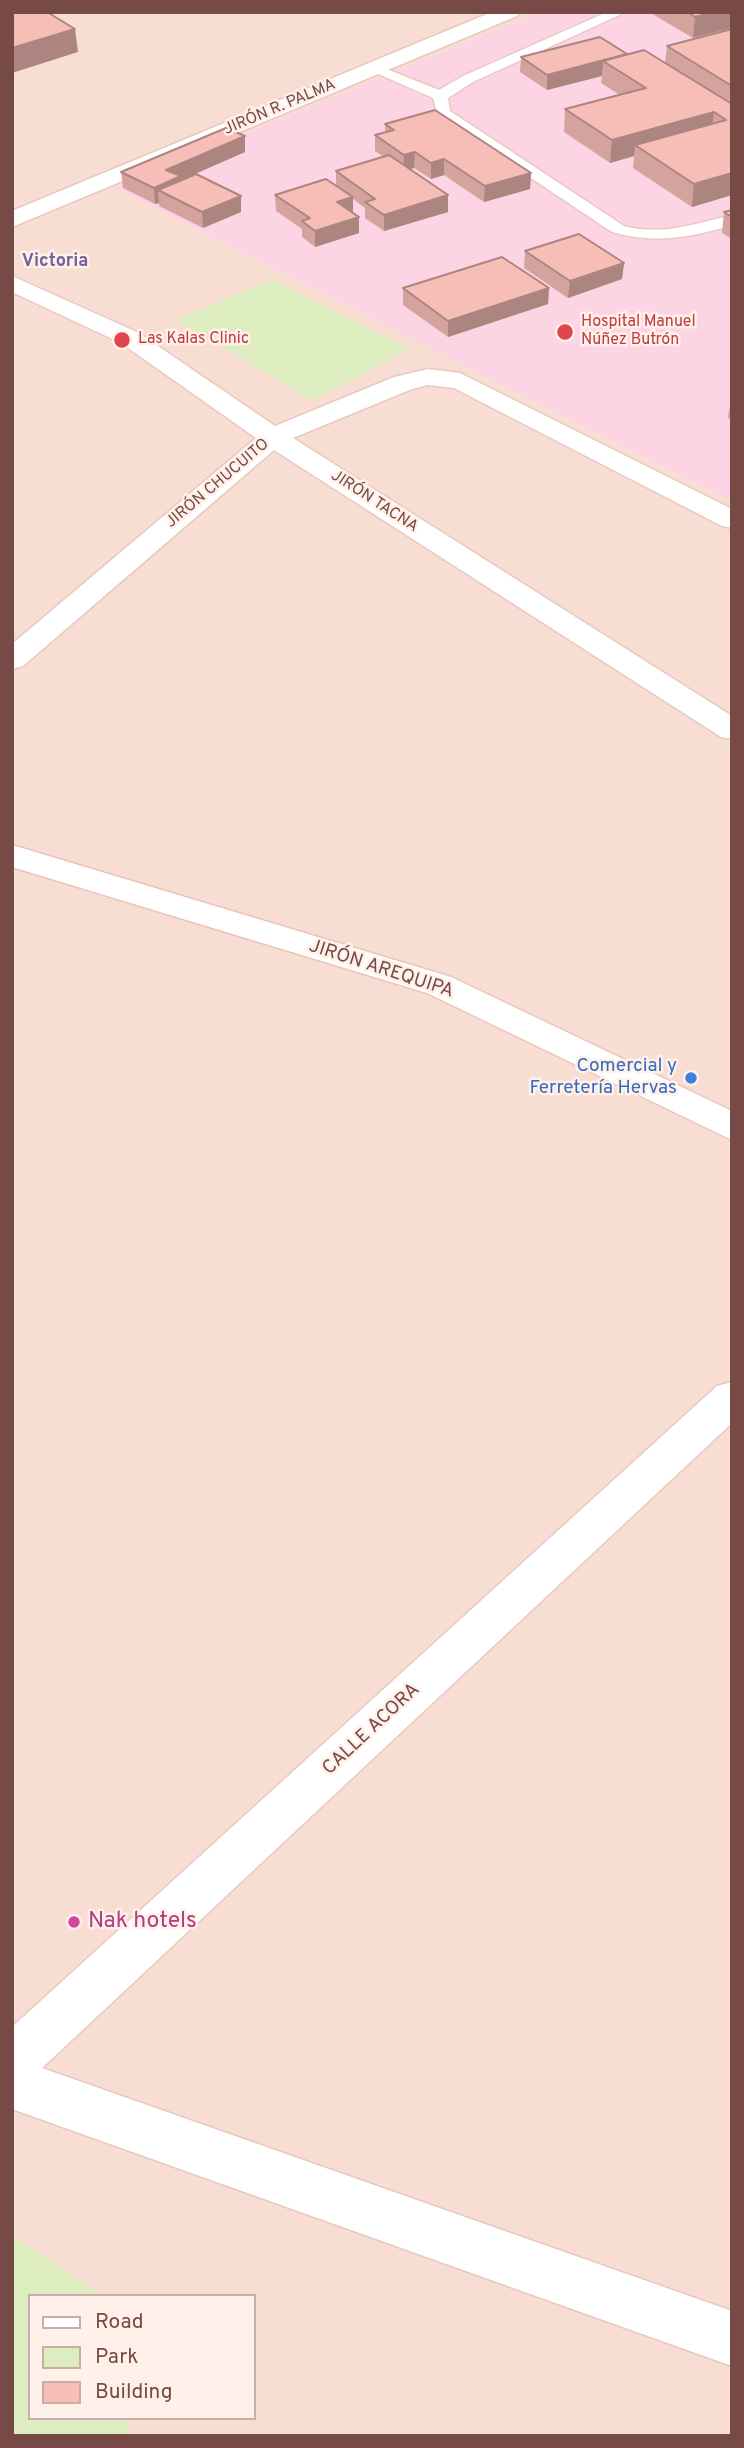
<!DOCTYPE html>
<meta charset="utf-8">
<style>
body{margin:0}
#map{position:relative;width:744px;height:2448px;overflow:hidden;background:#feebe1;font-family:Overpass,sans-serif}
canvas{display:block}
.frame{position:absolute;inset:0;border:14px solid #784a46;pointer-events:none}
.legend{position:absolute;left:28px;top:2294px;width:228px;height:126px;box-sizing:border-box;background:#fff1ea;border:2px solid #c9aea8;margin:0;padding:9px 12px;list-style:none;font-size:21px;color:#784a46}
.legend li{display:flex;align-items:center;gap:14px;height:35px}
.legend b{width:35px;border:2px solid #c9aea8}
</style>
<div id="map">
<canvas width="744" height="2448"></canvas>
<div class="frame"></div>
<ul class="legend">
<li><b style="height:9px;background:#fff"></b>Road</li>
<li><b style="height:19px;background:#deedbf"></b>Park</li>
<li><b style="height:19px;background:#f6beb7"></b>Building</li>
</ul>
</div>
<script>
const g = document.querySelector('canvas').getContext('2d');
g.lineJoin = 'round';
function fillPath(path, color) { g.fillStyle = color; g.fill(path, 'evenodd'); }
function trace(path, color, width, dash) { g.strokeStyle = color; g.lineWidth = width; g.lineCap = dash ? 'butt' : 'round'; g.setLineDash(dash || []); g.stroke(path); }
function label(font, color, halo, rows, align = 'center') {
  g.font = font + ' Overpass,sans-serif'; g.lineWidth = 5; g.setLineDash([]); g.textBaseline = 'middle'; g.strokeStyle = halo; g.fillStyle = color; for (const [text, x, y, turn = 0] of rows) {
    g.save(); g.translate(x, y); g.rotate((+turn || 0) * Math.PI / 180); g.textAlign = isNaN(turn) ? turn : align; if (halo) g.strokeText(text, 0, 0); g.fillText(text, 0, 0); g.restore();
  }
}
const residential = new Path2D(`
 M 12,12 L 732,12 L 732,2436 L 12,2436 ZM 30,2296 L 254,2296 L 254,2418 L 30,2418 Z`);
const medical = new Path2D(`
 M 540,12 L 732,12 L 732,501 L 115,188 Z`);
const green = new Path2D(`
 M 272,279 L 409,349 L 313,401 L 177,320 Z
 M 12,2235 L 102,2296 L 30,2296 L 30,2418 L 130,2418 L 127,2436 L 12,2436 Z`);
const lane = new Path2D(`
 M 607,12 L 626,12 L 473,82 L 448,98 L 450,111 L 624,226 C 662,236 695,224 732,215 L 732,225 C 690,238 655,244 612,232 L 438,116 L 433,98 L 367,69 L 369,66 L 379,66 L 439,90 L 463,76 Z`);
const street = new Path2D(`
 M 492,12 L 520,12 L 517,16 L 12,227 L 12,211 Z
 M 12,276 L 139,333 L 275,426 L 394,377 L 428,369 L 460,373 L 732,509 L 732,528 L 722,526 L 454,388 L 428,385 L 412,389 L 293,438 L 732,716 L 732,739 L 721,737 L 274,450 L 23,666 L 12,669 L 12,644 L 256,438 L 121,343 L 12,292 Z
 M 732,1382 L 732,1423 L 42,2068 L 732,2311 L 732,2366 L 12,2109 L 12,2027 L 717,1386 Z`);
const secondary = new Path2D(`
 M 12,845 L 451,977 L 732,1111 L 732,1140 L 427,993 L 12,867 Z`);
const wall = new Path2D(`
 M 649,12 L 732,12 L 693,38 Z
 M 732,29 L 732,195 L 692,207 L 633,168 L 634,156 L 610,163 L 564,132 L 565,109 L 620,95 L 601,83 L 602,76 L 547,90 L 520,72 L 521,57 L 627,54 L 665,63 L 667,46 Z
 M 385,124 L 531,173 L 530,189 L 484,202 L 444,175 L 431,179 L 414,168 L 409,169 L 448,195 L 448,212 L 384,231 L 365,218 L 365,208 L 353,199 L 353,213 L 359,217 L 359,233 L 315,247 L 302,237 L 302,229 L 276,211 L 275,195 L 336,186 L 336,171 L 384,157 L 375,151 L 375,135 L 385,132 Z
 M 245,152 L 181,180 L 241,196 L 241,212 L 203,228 L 159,206 L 159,203 L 155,204 L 123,188 L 121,172 Z
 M 732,210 L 732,239 L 722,233 L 724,212 Z
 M 525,251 L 624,263 L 622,279 L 568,298 L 524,268 Z
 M 403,288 L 549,288 L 548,304 L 448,337 L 403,305 Z
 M 732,407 L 732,420 L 728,418 L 729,409 Z`);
const shadedWall = new Path2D(`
 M 713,12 L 732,12 L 732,28 L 693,38 L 695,17 Z
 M 75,29 L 78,52 L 12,73 L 12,48 Z
 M 603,61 L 602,76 L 547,90 L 547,75 Z
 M 714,112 L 711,135 L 635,145 L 634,156 L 610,163 L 612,140 Z
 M 245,136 L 245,152 L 181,180 L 182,192 L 158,190 L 159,203 L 155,204 L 154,188 L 166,170 Z
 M 415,152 L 414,168 L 403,171 L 404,155 Z
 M 444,159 L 444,175 L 431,179 L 431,163 Z
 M 531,173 L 530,189 L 484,202 L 485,186 Z
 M 732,173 L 732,195 L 692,207 L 694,184 Z
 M 448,195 L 448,212 L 384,231 L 384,215 Z
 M 241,196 L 241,212 L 203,228 L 202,212 Z
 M 353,197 L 353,213 L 337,202 Z
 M 359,217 L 359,233 L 315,247 L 315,231 Z
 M 624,263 L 622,279 L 568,298 L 570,281 Z
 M 549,288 L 548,304 L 448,337 L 448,321 Z`);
const building = new Path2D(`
 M 12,12 L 47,12 L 75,29 L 12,48 Z
 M 688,12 L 713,12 L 695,17 Z
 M 732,29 L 732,86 L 667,46 Z
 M 600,37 L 627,54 L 547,75 L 521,57 Z
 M 644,50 L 732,104 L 732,173 L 694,184 L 635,145 L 726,120 L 714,112 L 612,140 L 565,109 L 646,88 L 603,61 Z
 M 435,110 L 531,173 L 485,186 L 444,159 L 431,163 L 415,152 L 404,155 L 375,135 L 394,130 L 385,124 Z
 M 226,128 L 245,136 L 166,170 L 181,176 L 154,188 L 121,172 Z
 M 389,155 L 448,195 L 384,215 L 365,202 L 375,199 L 336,171 Z
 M 196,174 L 241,196 L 202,212 L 158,190 Z
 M 326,179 L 353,197 L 337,202 L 359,217 L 315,231 L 302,221 L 310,218 L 275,195 Z
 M 732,210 L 732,217 L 724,212 Z
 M 579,234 L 624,263 L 570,281 L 525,251 Z
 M 502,257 L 549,288 L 448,321 L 403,288 Z`);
const markers = [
 [565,332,9,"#e0444e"],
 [122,340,9,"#e0444e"],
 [691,1078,7,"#3f7fe0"],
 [74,1922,7,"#d1479c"]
];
const farStreetnames = [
 ["JIRÓN R. PALMA",280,108,-23],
 ["JIRÓN CHUCUITO",218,484,-40],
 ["JIRÓN TACNA",374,502,33]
];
const farHealthnames = [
 ["Hospital Manuel",581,323],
 ["Núñez Butrón",581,341],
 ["Las Kalas Clinic",138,340]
];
const farNeighbourhoodnames = [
 ["Victoria",55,262]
];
const streetNames = [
 ["JIRÓN AREQUIPA",381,970,18],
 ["CALLE ACORA",372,1730,-43]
];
const shopNames = [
 ["Comercial y",677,1067],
 ["Ferretería Hervas",677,1089]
];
const nearHotelnames = [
 ["Nak hotels",88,1922]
];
fillPath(residential, '#f8ddd2');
fillPath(medical, '#fdd4e4');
fillPath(green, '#deedbf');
trace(lane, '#e8c9c1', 3);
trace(street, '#e8c9c1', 3);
trace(secondary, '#ebc5bc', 3);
fillPath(lane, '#fff');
fillPath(street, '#fff');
fillPath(secondary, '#fff');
fillPath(wall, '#d4a39d');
fillPath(shadedWall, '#ac8580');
fillPath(building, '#f6beb7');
trace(building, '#ac8580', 2);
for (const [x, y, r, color] of markers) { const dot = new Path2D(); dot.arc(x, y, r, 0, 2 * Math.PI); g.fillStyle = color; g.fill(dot); trace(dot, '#fff1ea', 2.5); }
label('16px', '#784a46', '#fff1ea', farStreetnames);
label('16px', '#be3a42', '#fff1ea', farHealthnames, 'left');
label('bold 18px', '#77619c', '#fff1ea', farNeighbourhoodnames);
label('19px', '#784a46', '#fff1ea', streetNames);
label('19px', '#366cbe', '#fff1ea', shopNames, 'right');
label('23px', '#b23c85', '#fff1ea', nearHotelnames, 'left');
</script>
